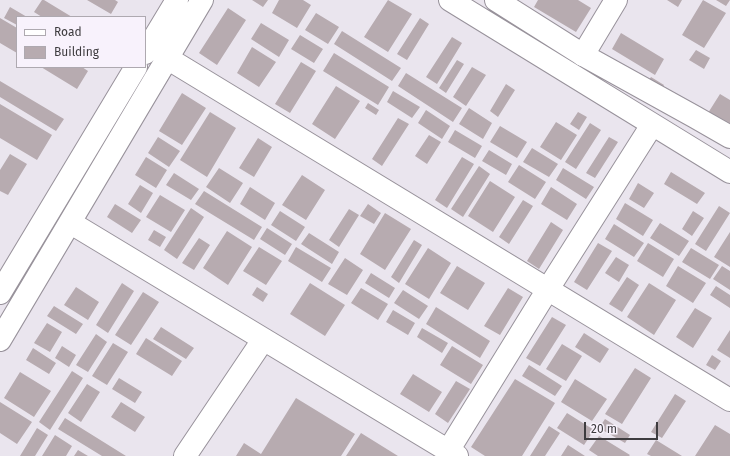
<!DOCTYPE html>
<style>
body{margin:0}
#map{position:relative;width:730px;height:456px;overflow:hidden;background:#eae5ee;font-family:"Fira Sans",sans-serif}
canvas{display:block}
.legend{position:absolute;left:16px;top:16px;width:130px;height:52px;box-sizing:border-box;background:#f8f2fc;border:1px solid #aea9b0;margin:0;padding:5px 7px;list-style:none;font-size:12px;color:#3e3c3f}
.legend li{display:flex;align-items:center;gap:8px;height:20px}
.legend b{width:20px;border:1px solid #aea9b0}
.scale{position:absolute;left:584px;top:422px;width:74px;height:18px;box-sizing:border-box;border:2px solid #3e3c3f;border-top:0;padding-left:5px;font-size:12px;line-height:14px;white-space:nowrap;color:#3e3c3f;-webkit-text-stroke:3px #f8f2fc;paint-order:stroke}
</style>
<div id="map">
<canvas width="730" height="456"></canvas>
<ul class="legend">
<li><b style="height:5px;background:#fff"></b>Road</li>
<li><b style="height:11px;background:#b7abb0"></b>Building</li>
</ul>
<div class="scale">20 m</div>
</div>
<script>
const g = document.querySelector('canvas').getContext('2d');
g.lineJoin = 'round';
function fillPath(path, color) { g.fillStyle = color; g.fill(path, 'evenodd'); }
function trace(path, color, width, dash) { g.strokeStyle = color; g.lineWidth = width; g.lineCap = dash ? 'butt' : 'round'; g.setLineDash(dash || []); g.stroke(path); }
const building = new Path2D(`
 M 42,0 L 44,0 L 72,17 L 42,17 L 34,12 Z
 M 87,0 L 115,0 L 118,2 L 111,14 Z
 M 252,0 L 268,0 L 263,7 Z
 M 279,0 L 303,0 L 311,5 L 297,28 L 272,13 Z
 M 388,0 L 412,14 L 388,52 L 364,37 Z
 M 538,0 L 578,0 L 591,8 L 576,32 L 534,7 Z
 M 667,0 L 682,0 L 678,7 Z
 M 703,0 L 726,13 L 704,48 L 682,35 Z
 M 716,0 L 730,0 L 726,6 Z
 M 10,7 L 27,17 L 17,17 L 17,25 L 4,18 Z
 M 228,8 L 246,20 L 217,65 L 199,53 Z
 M 316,13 L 339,27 L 328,44 L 305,30 Z
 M 0,18 L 17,28 L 17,53 L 0,43 Z
 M 420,18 L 429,24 L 407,60 L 397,54 Z
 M 261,23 L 289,40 L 279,57 L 251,39 Z
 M 342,31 L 401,68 L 392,81 L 334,44 Z
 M 621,33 L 664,59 L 655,75 L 612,49 Z
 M 300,35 L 323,49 L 314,63 L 291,49 Z
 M 452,37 L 462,43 L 437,84 L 426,77 Z
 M 252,47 L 276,62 L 259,87 L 237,73 Z
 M 696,50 L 710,58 L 704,69 L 689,60 Z
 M 334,53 L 389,87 L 378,105 L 323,71 Z
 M 457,60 L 464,64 L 446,93 L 439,88 Z
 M 301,62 L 316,71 L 290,113 L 275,104 Z
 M 41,67 L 82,67 L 88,71 L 77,89 Z
 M 472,67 L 486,75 L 466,106 L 453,97 Z
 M 406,73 L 462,108 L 453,122 L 398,86 Z
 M 651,77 L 664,85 L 659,94 L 645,86 Z
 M 0,81 L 64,119 L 56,131 L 0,97 Z
 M 506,84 L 515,90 L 498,117 L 490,111 Z
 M 336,86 L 360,101 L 335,139 L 312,124 Z
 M 393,91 L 420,107 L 412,118 L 387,102 Z
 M 182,93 L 206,108 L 182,145 L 159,131 Z
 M 720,94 L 730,100 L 730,126 L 708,113 Z
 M 368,103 L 379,110 L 376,115 L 365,108 Z
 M 0,104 L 52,135 L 37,160 L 0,138 Z
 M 469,108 L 492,123 L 483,139 L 459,124 Z
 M 426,110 L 450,126 L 442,139 L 418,123 Z
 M 210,112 L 236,128 L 207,177 L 180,160 Z
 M 578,112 L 587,117 L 579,130 L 570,124 Z
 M 398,118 L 409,124 L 382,166 L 372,159 Z
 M 556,122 L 577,135 L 561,160 L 540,147 Z
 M 590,123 L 601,130 L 576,169 L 565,162 Z
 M 500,126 L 527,142 L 517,158 L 490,142 Z
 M 455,130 L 482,146 L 475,158 L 448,142 Z
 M 429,135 L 441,142 L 427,164 L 415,156 Z
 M 158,137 L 180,151 L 169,167 L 148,153 Z
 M 609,137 L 618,142 L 595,178 L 586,173 Z
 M 258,138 L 272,147 L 254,177 L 239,168 Z
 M 532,148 L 558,164 L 549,177 L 523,162 Z
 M 489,150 L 512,164 L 506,175 L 482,161 Z
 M 10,154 L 27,164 L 8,195 L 0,191 L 0,170 Z
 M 146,157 L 167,170 L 156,188 L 135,175 Z
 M 462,157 L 474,164 L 447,208 L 435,200 Z
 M 519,165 L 546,182 L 535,199 L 508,182 Z
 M 479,166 L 490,174 L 463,217 L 451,209 Z
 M 219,168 L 243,183 L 230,203 L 206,187 Z
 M 563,168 L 594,187 L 586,199 L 556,180 Z
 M 671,172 L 705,193 L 697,204 L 664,184 Z
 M 174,173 L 199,189 L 191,200 L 166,185 Z
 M 302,175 L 325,190 L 306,220 L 282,205 Z
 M 490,181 L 515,197 L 493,232 L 468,216 Z
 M 638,183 L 654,193 L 644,208 L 629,199 Z
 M 140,185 L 153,193 L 141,213 L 128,204 Z
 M 250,187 L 275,203 L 265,220 L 240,204 Z
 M 551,187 L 577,204 L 567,220 L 541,204 Z
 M 204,191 L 262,227 L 254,240 L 195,204 Z
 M 160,195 L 185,210 L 171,232 L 146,217 Z
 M 523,200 L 533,206 L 509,244 L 499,237 Z
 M 625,203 L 653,220 L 643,236 L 616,219 Z
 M 115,204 L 141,220 L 132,233 L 107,217 Z
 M 368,204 L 381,213 L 374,224 L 360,216 Z
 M 719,206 L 730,213 L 706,251 L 695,244 Z
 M 191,208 L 204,217 L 177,259 L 164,250 Z
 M 349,209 L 359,215 L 339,247 L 329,240 Z
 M 280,211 L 305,227 L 296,241 L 271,225 Z
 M 693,211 L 704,218 L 692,236 L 682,229 Z
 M 385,213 L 411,229 L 385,270 L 360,254 Z
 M 551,222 L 563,230 L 539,269 L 527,261 Z
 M 660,223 L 689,241 L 679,256 L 650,238 Z
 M 614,224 L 644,243 L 634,257 L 605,239 Z
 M 267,228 L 292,244 L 285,255 L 260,239 Z
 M 154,230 L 166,237 L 160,247 L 148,240 Z
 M 227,231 L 252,247 L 228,285 L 203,268 Z
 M 730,232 L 730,267 L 714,257 Z
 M 309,233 L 339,252 L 332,264 L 301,244 Z
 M 199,238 L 210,245 L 194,270 L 182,263 Z
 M 414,240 L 422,245 L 399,283 L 391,277 Z
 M 598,243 L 612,251 L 587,290 L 574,282 Z
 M 648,243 L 674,259 L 663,277 L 637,261 Z
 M 259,247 L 282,261 L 266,285 L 243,271 Z
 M 296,247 L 331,268 L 322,282 L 288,261 Z
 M 428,248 L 451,263 L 429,299 L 405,284 Z
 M 691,248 L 719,265 L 710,279 L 682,262 Z
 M 616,257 L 629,265 L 619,282 L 605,273 Z
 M 345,258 L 363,270 L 347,295 L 328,284 Z
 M 457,266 L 485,283 L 468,310 L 440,293 Z
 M 678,266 L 706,283 L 693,303 L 666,286 Z
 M 722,266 L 730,271 L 730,290 L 713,279 Z
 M 371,273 L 395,288 L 389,298 L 365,283 Z
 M 627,277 L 639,285 L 622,312 L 609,304 Z
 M 122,283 L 134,291 L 108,333 L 96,325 Z
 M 310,283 L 345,305 L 325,336 L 290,314 Z
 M 649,283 L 676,300 L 654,335 L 627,317 Z
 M 716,286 L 730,295 L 730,308 L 710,295 Z
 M 76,287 L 99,302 L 88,320 L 64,305 Z
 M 257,287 L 268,294 L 263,302 L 252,295 Z
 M 361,288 L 388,304 L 378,320 L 351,303 Z
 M 508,288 L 523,297 L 500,335 L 484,326 Z
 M 403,290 L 428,306 L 419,319 L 394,303 Z
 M 143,292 L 159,302 L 131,345 L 115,335 Z
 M 54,306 L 83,324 L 76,334 L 47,316 Z
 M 436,307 L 490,341 L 480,358 L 426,324 Z
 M 695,308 L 712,318 L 693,348 L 676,337 Z
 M 393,310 L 415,323 L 408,335 L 386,322 Z
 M 552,317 L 566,325 L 540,366 L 526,358 Z
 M 47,323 L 62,332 L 50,352 L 34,343 Z
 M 161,327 L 194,348 L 186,359 L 153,339 Z
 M 422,328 L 448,343 L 442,353 L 417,337 Z
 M 730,330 L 730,358 L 717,350 Z
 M 584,333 L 609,349 L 600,363 L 575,347 Z
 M 96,334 L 107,342 L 88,372 L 76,365 Z
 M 146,338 L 182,361 L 172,376 L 136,354 Z
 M 113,343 L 128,352 L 107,385 L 92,376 Z
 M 562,344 L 582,356 L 566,381 L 546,369 Z
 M 62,346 L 76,355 L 69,367 L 55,358 Z
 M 452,346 L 483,365 L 471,384 L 440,365 Z
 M 33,348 L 56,363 L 49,374 L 26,360 Z
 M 712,355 L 721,361 L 715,370 L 706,365 Z
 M 529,365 L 562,386 L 555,396 L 522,376 Z
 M 635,368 L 651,378 L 622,424 L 605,414 Z
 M 72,371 L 83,378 L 50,430 L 39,422 Z
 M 20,372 L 51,391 L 34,417 L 4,398 Z
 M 413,374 L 442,392 L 429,412 L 400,394 Z
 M 119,378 L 142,392 L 135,403 L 112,389 Z
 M 515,379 L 555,403 L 522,456 L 485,456 L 471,447 Z
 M 575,379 L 607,399 L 592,421 L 561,402 Z
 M 456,381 L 470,389 L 448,423 L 435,414 Z
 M 87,384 L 100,392 L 81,422 L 68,413 Z
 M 675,394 L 686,401 L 662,438 L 651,432 Z
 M 296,398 L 355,434 L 341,456 L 236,456 L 244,443 L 261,454 Z
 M 0,402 L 32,422 L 17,444 L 0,433 Z
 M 121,402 L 145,417 L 135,432 L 111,417 Z
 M 567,413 L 594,430 L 584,445 L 557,428 Z
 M 65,418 L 126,456 L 102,456 L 58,429 Z
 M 605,419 L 630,435 L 625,443 L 599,428 Z
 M 715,425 L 730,434 L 730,456 L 695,456 Z
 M 549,426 L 560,433 L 545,456 L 530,456 Z
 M 37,428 L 48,435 L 35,456 L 20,456 Z
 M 361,433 L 398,456 L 346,456 Z
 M 55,435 L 72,446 L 66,456 L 42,456 Z
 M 599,436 L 630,455 L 629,456 L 598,456 L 589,450 Z
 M 656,440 L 682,456 L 651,456 L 647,454 Z
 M 568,445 L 585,456 L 561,456 Z
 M 78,450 L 88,456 L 74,456 Z`);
const minor = new Path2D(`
 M 583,55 L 616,0
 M 167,58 L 730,400
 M 71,223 L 457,456
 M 448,451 L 548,289 L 652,125
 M 185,456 L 263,340`);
const tertiary = new Path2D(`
 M 450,0 L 730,172
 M 496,0 L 583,55 L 695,117 L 730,137`);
const secondary = new Path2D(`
 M 145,53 L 177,0
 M 0,293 L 136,67
 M 0,340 L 202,0`);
fillPath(building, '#b7abb0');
trace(minor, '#98929b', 24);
trace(tertiary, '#98929b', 24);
trace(secondary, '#98929b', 24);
trace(minor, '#fff', 22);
trace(tertiary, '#fff', 22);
trace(secondary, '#fff', 22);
</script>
